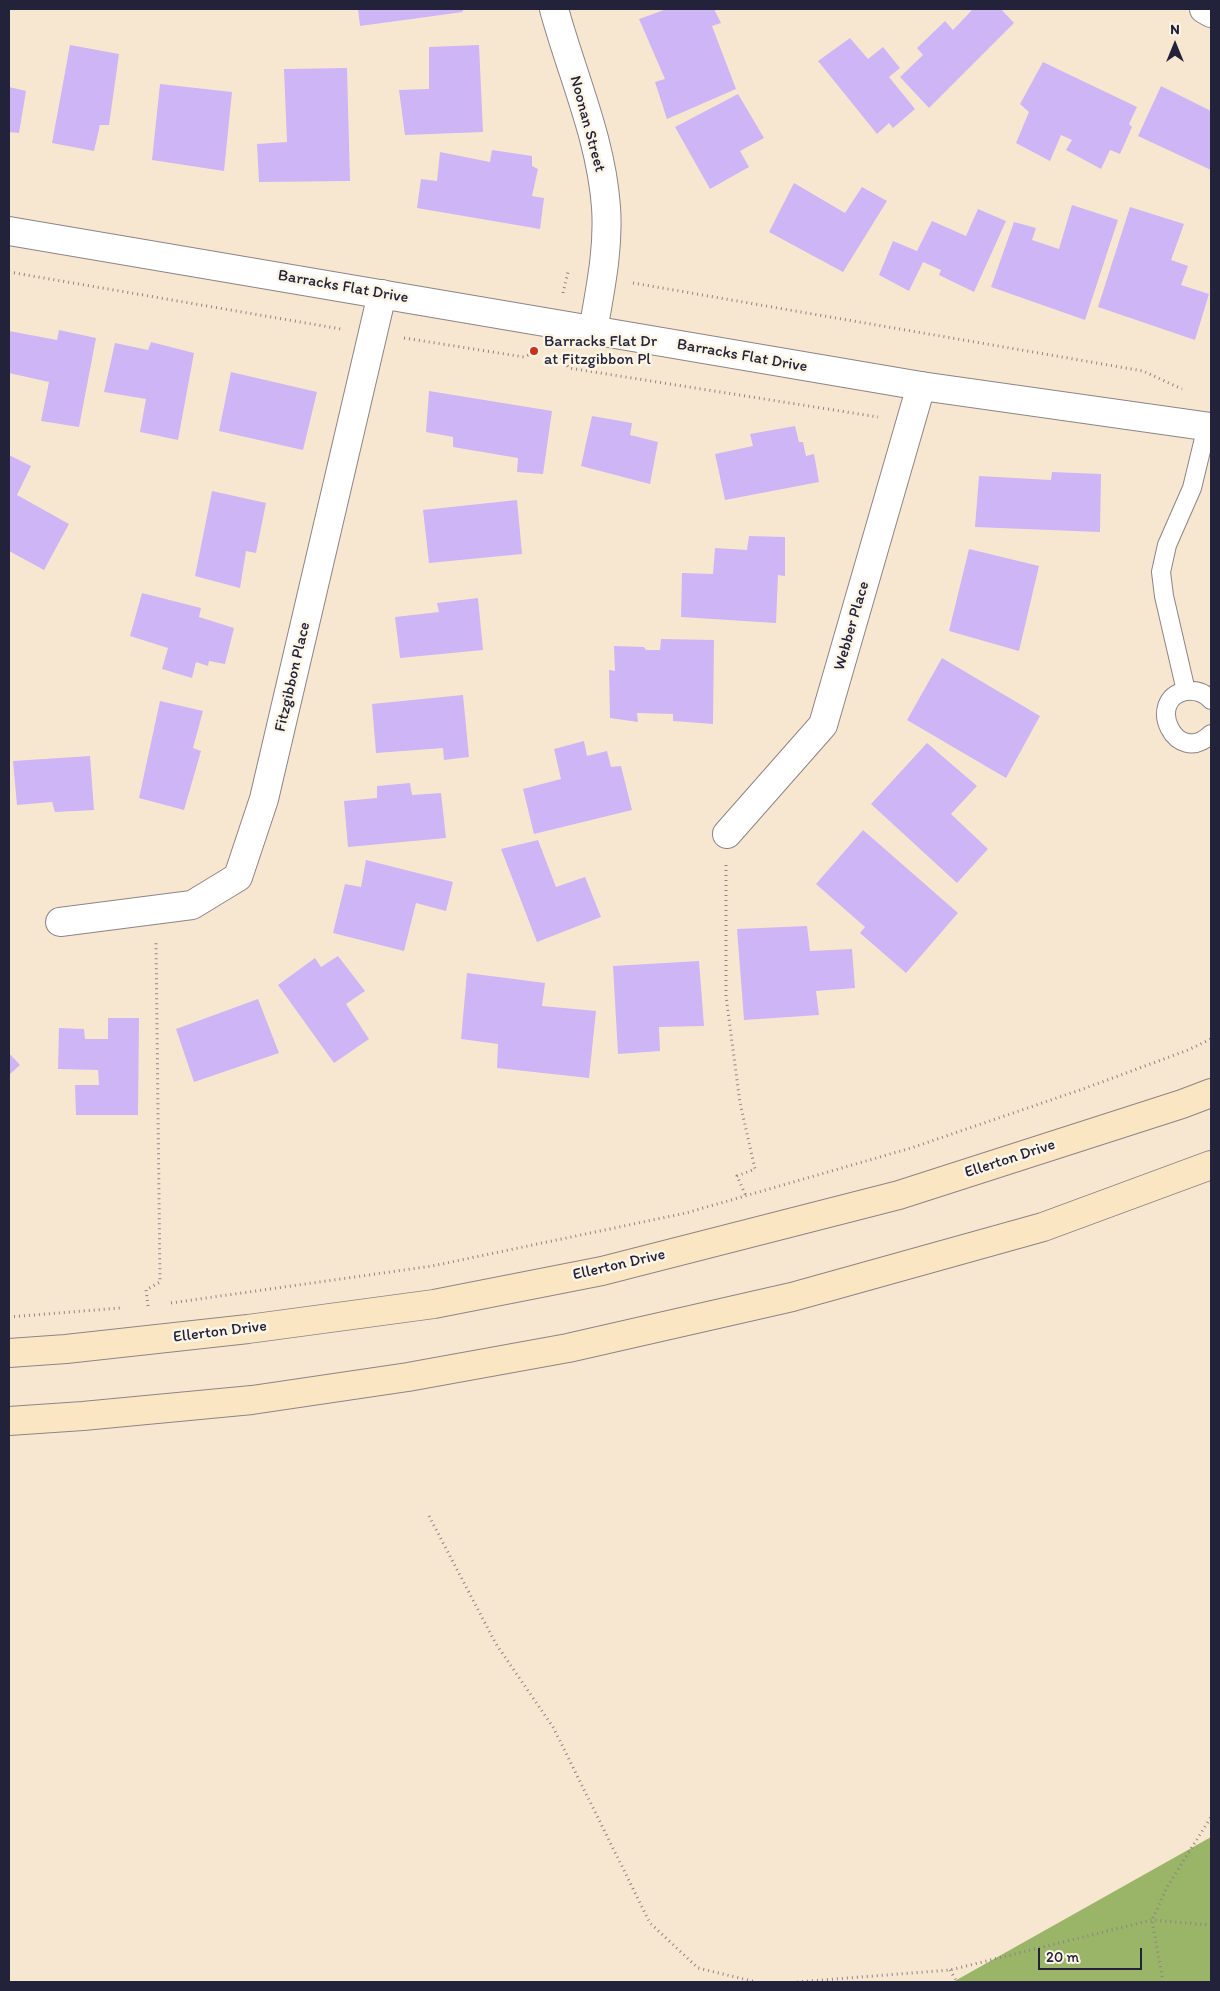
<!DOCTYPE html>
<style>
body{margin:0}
#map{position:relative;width:1220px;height:1991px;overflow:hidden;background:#f8e7d0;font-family:Itim,sans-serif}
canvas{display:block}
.frame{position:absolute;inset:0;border:10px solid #22223b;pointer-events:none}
.north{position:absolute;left:1150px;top:20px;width:50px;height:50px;-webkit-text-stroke:4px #fcf5e5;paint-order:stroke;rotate:0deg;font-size:14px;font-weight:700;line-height:20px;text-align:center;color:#22223b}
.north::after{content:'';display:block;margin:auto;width:18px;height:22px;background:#22223b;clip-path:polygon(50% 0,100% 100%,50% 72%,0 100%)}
.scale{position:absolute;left:1038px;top:1948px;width:104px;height:22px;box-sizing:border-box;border:2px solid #22223b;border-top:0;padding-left:6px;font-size:15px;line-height:18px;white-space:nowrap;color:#22223b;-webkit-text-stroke:4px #fcf5e5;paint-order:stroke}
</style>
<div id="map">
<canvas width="1220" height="1991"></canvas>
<div class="frame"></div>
<div class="north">N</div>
<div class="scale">20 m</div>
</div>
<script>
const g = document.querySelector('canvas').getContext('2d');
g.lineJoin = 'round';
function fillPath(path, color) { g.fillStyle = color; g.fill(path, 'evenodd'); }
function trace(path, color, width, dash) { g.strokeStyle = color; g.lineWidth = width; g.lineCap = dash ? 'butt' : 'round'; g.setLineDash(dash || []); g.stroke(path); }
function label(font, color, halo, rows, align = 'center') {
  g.font = font + ' Itim,sans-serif'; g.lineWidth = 5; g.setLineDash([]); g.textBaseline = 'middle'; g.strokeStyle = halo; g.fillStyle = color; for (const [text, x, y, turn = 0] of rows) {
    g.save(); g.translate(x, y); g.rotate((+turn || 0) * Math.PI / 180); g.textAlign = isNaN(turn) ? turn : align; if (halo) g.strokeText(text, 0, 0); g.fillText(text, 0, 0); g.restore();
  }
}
const forest = new Path2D(`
 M 1211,1837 L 1211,1982 L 953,1982 Z`);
const building = new Path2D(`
 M 358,9 L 462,9 L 463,12 L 360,26 Z
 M 667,9 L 714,9 L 721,23 L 712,26 L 736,89 L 667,119 L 655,82 L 665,79 L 639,19 Z
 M 973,9 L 1001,9 L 1014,23 L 929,108 L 900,77 L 923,55 L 917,48 L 945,21 L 953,30 Z
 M 850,38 L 868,59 L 883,47 L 900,68 L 889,77 L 915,109 L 893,128 L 889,123 L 877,134 L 818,61 Z
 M 70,45 L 119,54 L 109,125 L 100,125 L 94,151 L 52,143 Z
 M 479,45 L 483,132 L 405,135 L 399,90 L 429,89 L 429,47 Z
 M 1043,62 L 1137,107 L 1129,124 L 1132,127 L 1120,154 L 1110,150 L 1101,169 L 1066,150 L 1072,140 L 1061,135 L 1050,161 L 1016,143 L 1029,112 L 1020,104 Z
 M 347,68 L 350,181 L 259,182 L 257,144 L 287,142 L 284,69 Z
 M 160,84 L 232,92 L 224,171 L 152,160 Z
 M 1161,86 L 1211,111 L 1211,170 L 1138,136 Z
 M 9,87 L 26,91 L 19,133 L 9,132 Z
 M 738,94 L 764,138 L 740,151 L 749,167 L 710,189 L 675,127 Z
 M 492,150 L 532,156 L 532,166 L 538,169 L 532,196 L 544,198 L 540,229 L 417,208 L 421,179 L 437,181 L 440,152 L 490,162 Z
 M 794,183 L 845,213 L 862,187 L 887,201 L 843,272 L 769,232 Z
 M 1072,205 L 1118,220 L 1085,320 L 991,287 L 1014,222 L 1036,228 L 1032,240 L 1059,249 Z
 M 1130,207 L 1184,224 L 1171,260 L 1188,266 L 1181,285 L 1209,294 L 1195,340 L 1098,307 Z
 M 978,209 L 1006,221 L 974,292 L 939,275 L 941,270 L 923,262 L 909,291 L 879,275 L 893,241 L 917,251 L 932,221 L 966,236 Z
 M 59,330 L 96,338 L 79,427 L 41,421 L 49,382 L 9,373 L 9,331 L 57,340 Z
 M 151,342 L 194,353 L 178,440 L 140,432 L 146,399 L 104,392 L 115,343 L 148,350 Z
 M 231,372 L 317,392 L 303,450 L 219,431 Z
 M 429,391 L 552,411 L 543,474 L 517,472 L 518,458 L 453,447 L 453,437 L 426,432 Z
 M 592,416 L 632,423 L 630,435 L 658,442 L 650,484 L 581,466 Z
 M 795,426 L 799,442 L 803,442 L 806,456 L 814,454 L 819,482 L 725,500 L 715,454 L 753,446 L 750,434 Z
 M 9,455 L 31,466 L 17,495 L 69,524 L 44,570 L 9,551 Z
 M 1052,472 L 1101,474 L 1100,532 L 975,527 L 979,476 L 1051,480 Z
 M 212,491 L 266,503 L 256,553 L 246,551 L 240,588 L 195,576 Z
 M 517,500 L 522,554 L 429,563 L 423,510 Z
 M 749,536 L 785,537 L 785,576 L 778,575 L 776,623 L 681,617 L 682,573 L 713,574 L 715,548 L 747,550 Z
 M 969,549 L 1039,566 L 1019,651 L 949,631 Z
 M 142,593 L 201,608 L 199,617 L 234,628 L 225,664 L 209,661 L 208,666 L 196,662 L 192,678 L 162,669 L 168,648 L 130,636 Z
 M 478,598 L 483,650 L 400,658 L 395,617 L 439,612 L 437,603 Z
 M 661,639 L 714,640 L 713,724 L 673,721 L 673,714 L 637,713 L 638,722 L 610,718 L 609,670 L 615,671 L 614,646 L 644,647 L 646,650 L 660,650 Z
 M 942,658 L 1040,716 L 1006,778 L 907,720 Z
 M 463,695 L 469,757 L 444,760 L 443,748 L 376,753 L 372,704 Z
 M 160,701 L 203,711 L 193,748 L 201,751 L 184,810 L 139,798 Z
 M 584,741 L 587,756 L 607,751 L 611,767 L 621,766 L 632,810 L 534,834 L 523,789 L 561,779 L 554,749 Z
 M 927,743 L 977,786 L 951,814 L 988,849 L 957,883 L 871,804 Z
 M 90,756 L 94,810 L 55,812 L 52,802 L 17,805 L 13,761 Z
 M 410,783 L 412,795 L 441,793 L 446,838 L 348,847 L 344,801 L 377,798 L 377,786 Z
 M 863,830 L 958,913 L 906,973 L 860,933 L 865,927 L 816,884 Z
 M 538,840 L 556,887 L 585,877 L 601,917 L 537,942 L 501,849 Z
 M 366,860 L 453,882 L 446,911 L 416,903 L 404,951 L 333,933 L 345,884 L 361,887 Z
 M 807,926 L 810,951 L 852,949 L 855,988 L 816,991 L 819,1015 L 744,1020 L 737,929 Z
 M 338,956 L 365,991 L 346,1004 L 369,1039 L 334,1063 L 278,985 L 315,958 L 321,967 Z
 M 699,961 L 704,1026 L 659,1027 L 660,1051 L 618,1054 L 613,966 Z
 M 467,973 L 545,983 L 542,1006 L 596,1011 L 589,1078 L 497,1068 L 498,1044 L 461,1039 Z
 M 258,999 L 279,1053 L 194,1082 L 176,1029 Z
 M 108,1018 L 139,1018 L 138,1115 L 76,1115 L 75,1085 L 99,1085 L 98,1070 L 58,1069 L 59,1028 L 84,1029 L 85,1039 L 108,1039 Z
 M 9,1053 L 20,1065 L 9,1075 Z`);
const path = new Path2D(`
 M 9,272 L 341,329
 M 633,283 L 1143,371 L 1182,389
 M 563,293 L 568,272
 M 404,338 L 524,357 L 533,353
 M 561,358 L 569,368 L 878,417
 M 726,865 L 726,996 L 740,1103 L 755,1169 L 737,1176 L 746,1196
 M 171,1303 L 432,1266 L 686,1213 L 911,1148 L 1083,1089 L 1188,1050 L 1211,1039
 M 148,1306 L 146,1290 L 160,1282 L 156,940
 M 9,1317 L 120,1308
 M 429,1516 L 496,1644 L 553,1727 L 650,1923 L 698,1968 L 756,1982
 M 950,1970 L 957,1982
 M 797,1982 L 950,1970 L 1152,1920 L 1211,1925
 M 1163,1982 L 1152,1920 L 1167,1887 L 1211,1817`);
const service = new Path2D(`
 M 1186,691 L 1164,596 L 1161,572 L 1167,545 L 1192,488 L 1207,426
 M 1211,700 C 1205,693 1196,690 1186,691 C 1144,699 1176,768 1211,734`);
const minor = new Path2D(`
 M 554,9 C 572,75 601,138 606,207 C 609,249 600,290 593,331
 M 1204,9 L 1211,13
 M 727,834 L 823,725 L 921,386
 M 60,922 L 192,905 L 238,877 L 264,799 L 382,294`);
const tertiary = new Path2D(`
 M 9,231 L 921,386 L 1211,427`);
const secondary = new Path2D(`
 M 9,1353 L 66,1349 L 248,1329 L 434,1304 L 602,1271 L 899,1195 L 1182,1104 L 1211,1093
 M 9,1421 L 83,1416 L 252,1400 L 408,1377 L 568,1348 L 792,1297 L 1043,1227 L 1211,1165`);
const markers = [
 [534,351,5,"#c8321e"]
];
const streetNames = [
 ["Noonan Street",587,124,75],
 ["Barracks Flat Drive",343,287,10],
 ["Barracks Flat Drive",742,356,10],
 ["Webber Place",852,626,-74],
 ["Fitzgibbon Place",293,677,-77],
 ["Ellerton Drive",1010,1159,-18],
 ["Ellerton Drive",619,1265,-13],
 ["Ellerton Drive",220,1332,-7]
];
const poiNames = [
 ["Barracks Flat Dr",544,342],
 ["at Fitzgibbon Pl",544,360]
];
fillPath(forest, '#9ab567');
fillPath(building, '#ceb5f6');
trace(service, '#8d8486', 20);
trace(minor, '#8d8486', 30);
trace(tertiary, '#8d8486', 30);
trace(secondary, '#8d8486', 30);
trace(path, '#8d8486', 3, [1, 4]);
trace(service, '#fff', 18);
trace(minor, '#fff', 28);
trace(tertiary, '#fff', 28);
trace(secondary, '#fbe6c4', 28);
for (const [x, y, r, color] of markers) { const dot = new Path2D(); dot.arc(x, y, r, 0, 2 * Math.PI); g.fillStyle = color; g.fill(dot); trace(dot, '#fcf5e5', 2); }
label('16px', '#22223b', '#fcf5e5', streetNames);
label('16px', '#22223b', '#fcf5e5', poiNames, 'left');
</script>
